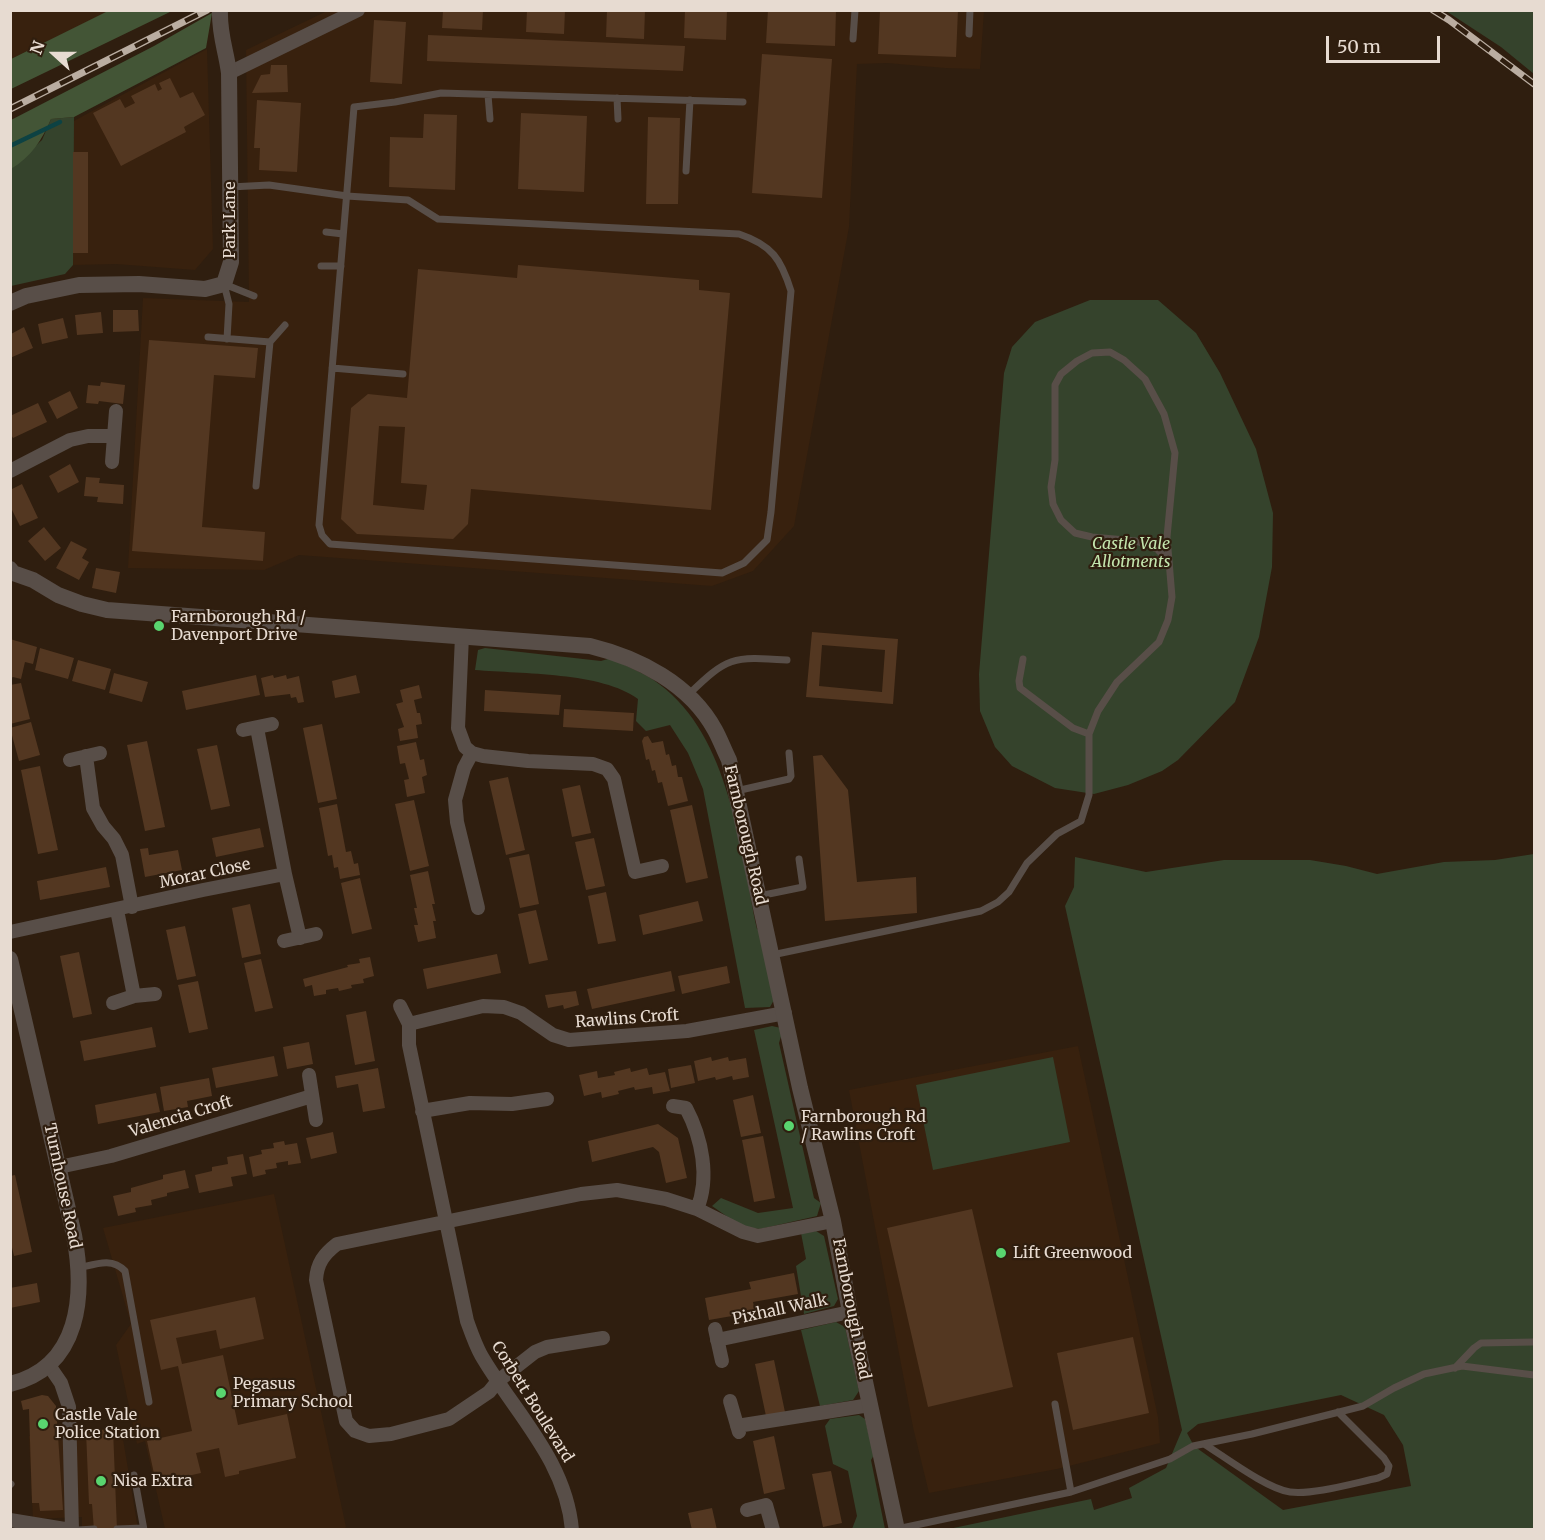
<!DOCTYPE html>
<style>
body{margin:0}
#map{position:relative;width:1545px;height:1540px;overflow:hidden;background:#2f1e0f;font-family:Merriweather,serif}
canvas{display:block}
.frame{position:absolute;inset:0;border:12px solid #e7dbd1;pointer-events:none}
.north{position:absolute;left:24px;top:24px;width:60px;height:60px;-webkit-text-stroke:4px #2f1e0f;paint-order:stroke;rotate:291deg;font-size:16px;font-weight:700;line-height:24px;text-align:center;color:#e7dbd1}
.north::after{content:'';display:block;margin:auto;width:21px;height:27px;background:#e7dbd1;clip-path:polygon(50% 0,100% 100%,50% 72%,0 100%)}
.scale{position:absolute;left:1326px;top:36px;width:114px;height:27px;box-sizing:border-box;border:3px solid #e7dbd1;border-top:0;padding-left:8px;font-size:18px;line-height:21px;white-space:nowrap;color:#e7dbd1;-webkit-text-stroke:4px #2f1e0f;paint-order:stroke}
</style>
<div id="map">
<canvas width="1545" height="1540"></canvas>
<div class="frame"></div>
<div class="north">N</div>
<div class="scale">50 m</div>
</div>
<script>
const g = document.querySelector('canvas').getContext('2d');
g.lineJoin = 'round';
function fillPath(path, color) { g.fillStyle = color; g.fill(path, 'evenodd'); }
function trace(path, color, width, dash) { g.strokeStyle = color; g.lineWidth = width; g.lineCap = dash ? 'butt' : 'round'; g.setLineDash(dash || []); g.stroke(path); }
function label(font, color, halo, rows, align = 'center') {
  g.font = font + ' Merriweather,serif'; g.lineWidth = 4.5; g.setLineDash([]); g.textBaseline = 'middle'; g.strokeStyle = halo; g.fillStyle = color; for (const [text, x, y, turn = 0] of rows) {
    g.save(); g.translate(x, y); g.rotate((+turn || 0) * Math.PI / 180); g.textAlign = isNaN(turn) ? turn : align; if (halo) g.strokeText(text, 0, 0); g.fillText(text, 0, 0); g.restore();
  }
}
const built = new Path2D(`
 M 11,11 L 110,11 L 11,59 Z
 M 327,11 L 984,11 L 980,69 L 945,68 L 887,63 L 857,64 L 849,227 L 794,526 L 753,571 L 712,586 L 299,555 L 264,570 L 128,568 L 143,298 L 249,302 L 246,50 Z
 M 207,49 L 213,249 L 195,270 L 116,264 L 73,265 L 72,122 Z
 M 1078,1046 L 1158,1417 L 1160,1443 L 1057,1469 L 929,1493 L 913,1427 L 849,1090 Z
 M 274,1194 L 346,1527 L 344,1529 L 165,1529 L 145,1441 L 137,1444 L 116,1345 L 131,1324 L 103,1228 Z
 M 121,1427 L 138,1529 L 82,1529 L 82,1517 L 33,1519 L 29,1436 L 113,1429 Z`);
const green = new Path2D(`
 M 1446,11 L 1534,11 L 1534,74 L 1501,47 Z
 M 74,117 L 73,265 L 65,274 L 11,286 L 11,169 L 42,140 L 51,119 Z
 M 1090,300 L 1158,300 L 1196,333 L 1220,373 L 1256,449 L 1273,513 L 1272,567 L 1259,637 L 1235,702 L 1178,760 L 1162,771 L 1128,785 L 1094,794 L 1055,788 L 1012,766 L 995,747 L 980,711 L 979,674 L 1004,373 L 1012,347 L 1035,322 Z
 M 485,648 L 601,661 L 611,658 C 627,667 645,673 659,684 C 730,736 740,849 757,929 L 762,932 L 775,998 L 770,1007 L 745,1008 L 703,789 L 688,753 L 670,725 L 646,731 L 636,721 L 638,699 C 602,672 522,674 475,670 L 478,650 Z
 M 1534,854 L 1534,1529 L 944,1530 L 1091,1499 L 1094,1510 L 1132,1498 L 1129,1488 L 1166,1468 L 1182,1430 L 1065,906 L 1074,887 L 1075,857 L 1146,872 L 1224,860 L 1310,860 L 1346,866 L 1377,874 L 1444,862 L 1495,860 ZM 1341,1395 L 1384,1415 L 1403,1445 L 1411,1486 L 1283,1510 L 1194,1446 L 1187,1433 L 1198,1424 Z
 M 772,1026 L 781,1028 L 782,1033 L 779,1043 L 814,1198 L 821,1203 L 817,1216 L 760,1229 L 742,1227 L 712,1206 L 721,1198 L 758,1213 L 793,1208 L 754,1030 Z
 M 1053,1057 L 1070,1142 L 933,1170 L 916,1085 Z
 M 816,1231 L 824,1236 L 838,1299 L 834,1306 L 804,1314 L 796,1266 L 806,1259 L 801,1233 Z
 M 836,1322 L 845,1327 L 859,1391 L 853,1400 L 820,1406 L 801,1330 Z
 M 859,1415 L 865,1419 L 874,1455 L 871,1460 L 885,1529 L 852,1529 L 857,1516 L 848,1471 L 833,1464 L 825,1426 L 830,1419 Z`);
const forest = new Path2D(`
 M 110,10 L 172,11 L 11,89 L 11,59 Z
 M 212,13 L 206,48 L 74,117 L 51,119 C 42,140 31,157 11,169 L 11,120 L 154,46 Z`);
const stream = new Path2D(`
 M 10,146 L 60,122`);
const building = new Path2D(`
 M 443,10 L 483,10 L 482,30 L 442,28 Z
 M 527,10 L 565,10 L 564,34 L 526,32 Z
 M 607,10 L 645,10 L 644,39 L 606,37 Z
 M 685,10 L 727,10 L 726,40 L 684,38 Z
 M 768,10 L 836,10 L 835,46 L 766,43 Z
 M 880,10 L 958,10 L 956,57 L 878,54 Z
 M 374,20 L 406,22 L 402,84 L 370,82 Z
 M 428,35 L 685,46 L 683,71 L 427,61 Z
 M 762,54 L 832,59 L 822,198 L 752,193 Z
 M 271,65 L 287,65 L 288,92 L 252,93 L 261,75 L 270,74 Z
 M 170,78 L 180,98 L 193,92 L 205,115 L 184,127 L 186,132 L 121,166 L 93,113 L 120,99 L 125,108 L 135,103 L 131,96 L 155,84 L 158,91 L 162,89 L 159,83 Z
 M 257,100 L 301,103 L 297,172 L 259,170 L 260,148 L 254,148 Z
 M 521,113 L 587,116 L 584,192 L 518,189 Z
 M 424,114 L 457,115 L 455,190 L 389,187 L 390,137 L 423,138 Z
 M 648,117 L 680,118 L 678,204 L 646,204 Z
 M 73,152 L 88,152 L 88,253 L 73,253 Z
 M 518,265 L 699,280 L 699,290 L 730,293 L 711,510 L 471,489 L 468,524 L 453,539 L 357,534 L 341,519 L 351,408 L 368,394 L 407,398 L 418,269 L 517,278 ZM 379,426 L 405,427 L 401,483 L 427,485 L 424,510 L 373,505 Z
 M 113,310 L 138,310 L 139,331 L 113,332 Z
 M 101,312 L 103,333 L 77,335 L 75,315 Z
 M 63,318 L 68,338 L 42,344 L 38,324 Z
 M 24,327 L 33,348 L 10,358 L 11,334 Z
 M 149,340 L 258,348 L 255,378 L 214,375 L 202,527 L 265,532 L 263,561 L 132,551 Z
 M 101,382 L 125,385 L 123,404 L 99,401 L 98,404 L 86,403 L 88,385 L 100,386 Z
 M 70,391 L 78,408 L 57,419 L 48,402 Z
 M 38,403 L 47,422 L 13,438 L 10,433 L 10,416 Z
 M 70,464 L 79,482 L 58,493 L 49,476 Z
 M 86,477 L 100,478 L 99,483 L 124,485 L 123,504 L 97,502 L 98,497 L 84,496 Z
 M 22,484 L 38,518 L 20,526 L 10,506 L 10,490 Z
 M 44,527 L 61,548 L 45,561 L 28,541 Z
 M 71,541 L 87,549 L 82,558 L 89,562 L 79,580 L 56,568 Z
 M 96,568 L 120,572 L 116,593 L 92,588 Z
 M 812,632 L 898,639 L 893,704 L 806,697 ZM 822,645 L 885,650 L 882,692 L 819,686 Z
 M 10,639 L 37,647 L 33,664 L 25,662 L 21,679 L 13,677 L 10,679 Z
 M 40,648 L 74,658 L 68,679 L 35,670 Z
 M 78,660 L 111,669 L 105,690 L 72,681 Z
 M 114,673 L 148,682 L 142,702 L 109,693 Z
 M 256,675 L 260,695 L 186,710 L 182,691 Z
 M 273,675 L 274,678 L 286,675 L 287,679 L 299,676 L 304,702 L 298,703 L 296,697 L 291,698 L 290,694 L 265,697 L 261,678 Z
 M 356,675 L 360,693 L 335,698 L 332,681 Z
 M 21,683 L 30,719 L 10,724 L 10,685 Z
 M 419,685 L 422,698 L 414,700 L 417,713 L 420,713 L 422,724 L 416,725 L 418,738 L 400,741 L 398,729 L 404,727 L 396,704 L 403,702 L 400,690 Z
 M 485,690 L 561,695 L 559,715 L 484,711 Z
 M 564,709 L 634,713 L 633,731 L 563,727 Z
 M 31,722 L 40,755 L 19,761 L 10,728 Z
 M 322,724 L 337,799 L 318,803 L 303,728 Z
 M 648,736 L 652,743 L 663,741 L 666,755 L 669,754 L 672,766 L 676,765 L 678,777 L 682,777 L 688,801 L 668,806 L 662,782 L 658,783 L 655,770 L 652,771 L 649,759 L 646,760 L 642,741 L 644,737 Z
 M 147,741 L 165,827 L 145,831 L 127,745 Z
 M 416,742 L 420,760 L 424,759 L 427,775 L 422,777 L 425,793 L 407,797 L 404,780 L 409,779 L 405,763 L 400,764 L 397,746 Z
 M 217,745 L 230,806 L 211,810 L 197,749 Z
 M 822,755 L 848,790 L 857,882 L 916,877 L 917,913 L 825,921 L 813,756 Z
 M 40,766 L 58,850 L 38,854 L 21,770 Z
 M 508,777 L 525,850 L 506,855 L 489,781 Z
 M 580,785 L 591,833 L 572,837 L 562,789 Z
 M 414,800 L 429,866 L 410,871 L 395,804 Z
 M 337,804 L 346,852 L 351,851 L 354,864 L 358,863 L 360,875 L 340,879 L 338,867 L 334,868 L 332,855 L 328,856 L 319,808 Z
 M 692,805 L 708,878 L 686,883 L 670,810 Z
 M 260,828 L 264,847 L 216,857 L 212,838 Z
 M 594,838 L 605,886 L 586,890 L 575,842 Z
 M 148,848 L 149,855 L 178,850 L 182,870 L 145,877 L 140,849 Z
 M 529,854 L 539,904 L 520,908 L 509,858 Z
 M 106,867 L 110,887 L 40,900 L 37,881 Z
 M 428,871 L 435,904 L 432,904 L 436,921 L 433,921 L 436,938 L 418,942 L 414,925 L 418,925 L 414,908 L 417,908 L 410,875 Z
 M 360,878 L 372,929 L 352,934 L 341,883 Z
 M 606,892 L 616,941 L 598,944 L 588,896 Z
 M 698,901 L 703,921 L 643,935 L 639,915 Z
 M 250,904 L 261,954 L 242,958 L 232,908 Z
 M 536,910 L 548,960 L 529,964 L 518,914 Z
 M 185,926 L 196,976 L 177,980 L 166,930 Z
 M 79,952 L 92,1014 L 73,1018 L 60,956 Z
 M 497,954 L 501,973 L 427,989 L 423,969 Z
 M 370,957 L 374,976 L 363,979 L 364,983 L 351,985 L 352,988 L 339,991 L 338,988 L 326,990 L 326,994 L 314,996 L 312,985 L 305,987 L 303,979 L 348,967 L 347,965 L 360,963 L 359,959 Z
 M 261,959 L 273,1008 L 255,1012 L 244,963 Z
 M 727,966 L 730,983 L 682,994 L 678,976 Z
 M 671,971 L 675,991 L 592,1009 L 587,989 Z
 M 198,981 L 208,1029 L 189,1033 L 178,985 Z
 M 576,991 L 579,1005 L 564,1009 L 563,1005 L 548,1008 L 545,995 Z
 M 366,1011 L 375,1061 L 355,1065 L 346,1015 Z
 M 152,1027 L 156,1047 L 84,1061 L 80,1041 Z
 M 309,1042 L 313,1064 L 287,1069 L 283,1047 Z
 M 274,1056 L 278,1076 L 216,1088 L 212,1068 Z
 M 711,1057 L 712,1061 L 728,1057 L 729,1061 L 746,1058 L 749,1077 L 733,1080 L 732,1076 L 716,1080 L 715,1077 L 698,1081 L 694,1061 Z
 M 691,1065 L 695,1083 L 671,1088 L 668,1069 Z
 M 378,1068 L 385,1108 L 363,1112 L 358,1084 L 337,1088 L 335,1076 Z
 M 630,1068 L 631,1072 L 647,1068 L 649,1075 L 665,1072 L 670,1091 L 653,1094 L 652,1087 L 635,1090 L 634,1087 L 618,1091 L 619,1094 L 602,1098 L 601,1092 L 584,1096 L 579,1075 L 597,1071 L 598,1078 L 615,1075 L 614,1072 Z
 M 209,1078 L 212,1096 L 187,1101 L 188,1107 L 164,1111 L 160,1087 Z
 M 156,1093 L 160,1112 L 98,1124 L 95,1105 Z
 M 753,1095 L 761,1133 L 741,1137 L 733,1100 Z
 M 658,1124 L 678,1138 L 687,1178 L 666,1183 L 659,1152 L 653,1147 L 592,1162 L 588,1141 Z
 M 333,1132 L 337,1153 L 311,1159 L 306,1138 Z
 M 763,1136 L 775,1198 L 754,1202 L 742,1140 Z
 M 284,1141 L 285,1145 L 297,1143 L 301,1163 L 288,1165 L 288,1161 L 276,1163 L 277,1168 L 265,1170 L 266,1174 L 253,1177 L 249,1157 L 262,1154 L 261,1150 L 274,1148 L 273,1143 Z
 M 243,1154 L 247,1174 L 231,1177 L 233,1186 L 199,1193 L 195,1175 L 212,1171 L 212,1167 L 228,1164 L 227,1157 Z
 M 185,1170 L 189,1188 L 167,1193 L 167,1196 L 151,1200 L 152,1205 L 135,1208 L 136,1212 L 118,1216 L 113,1196 L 131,1192 L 131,1188 L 163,1179 L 163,1175 Z
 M 15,1175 L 32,1252 L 14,1256 L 10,1239 L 10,1176 Z
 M 972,1209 L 1013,1387 L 928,1407 L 887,1228 Z
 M 794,1273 L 798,1294 L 753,1302 L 755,1312 L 709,1320 L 705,1298 L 751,1289 L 749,1282 Z
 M 37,1283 L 40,1302 L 10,1308 L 10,1288 Z
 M 255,1297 L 264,1339 L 220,1349 L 216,1330 L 176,1338 L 182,1364 L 223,1355 L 238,1425 L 287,1414 L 296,1458 L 239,1471 L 239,1474 L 225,1477 L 219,1448 L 196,1453 L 201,1473 L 156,1483 L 147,1441 L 192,1431 L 178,1366 L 161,1370 L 150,1320 Z
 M 1133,1337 L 1149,1413 L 1073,1430 L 1057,1353 Z
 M 774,1360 L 785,1412 L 766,1416 L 755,1364 Z
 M 42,1395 L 48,1396 L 56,1406 L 63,1510 L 40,1511 L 39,1503 L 32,1503 L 29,1409 L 23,1410 L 21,1401 Z
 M 113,1429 L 117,1530 L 94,1530 L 92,1504 L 89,1504 L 86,1431 Z
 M 774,1436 L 785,1489 L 764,1494 L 753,1441 Z
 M 831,1471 L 842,1523 L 823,1527 L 812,1474 Z
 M 712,1508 L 717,1530 L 692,1530 L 688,1513 Z`);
const service = new Path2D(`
 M 969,34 L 970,10
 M 853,39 L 855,10
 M 488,95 L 490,119
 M 617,98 L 618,119
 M 686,171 L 690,100
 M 230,187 L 269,185 L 347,196 L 408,200 L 438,219 L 739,234 C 772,245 781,259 791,291 L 771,512 L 767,540 L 744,563 L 722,573 L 330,544 L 322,535 L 319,525 L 354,107 L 395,102 L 441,93 L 743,102
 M 326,232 L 343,234
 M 321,266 L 341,266
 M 224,284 L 229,304 L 227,339
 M 224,284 L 254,296
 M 208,337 L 270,342 L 256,486
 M 270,342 L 285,325
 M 332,368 L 403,374
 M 1023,659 L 1019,681 L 1020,688 L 1073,728 L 1089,734
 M 688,695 C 727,657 732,656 787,660
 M 736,791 L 789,779 L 791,776 L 789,753
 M 759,896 L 803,887 L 799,859
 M 772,955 L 981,911 L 998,902 L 1009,892 L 1027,863 L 1057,834 L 1081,821 L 1089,795 L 1089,734 L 1098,711 L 1117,682 L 1159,642 L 1168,620 L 1172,597 L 1167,537 L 1175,453 L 1164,414 L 1145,379 L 1124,360 L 1110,352 L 1092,353 L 1077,361 L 1061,374 L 1055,385 L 1055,460 L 1051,487 L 1053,504 L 1061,520 L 1075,533 L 1092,537 L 1136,541 L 1157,549 L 1168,561
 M 79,1268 C 96,1264 112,1257 125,1271 L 149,1402
 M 1455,1368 L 1474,1348 L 1481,1343 L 1534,1342
 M 1055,1404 L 1071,1492
 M 1204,1444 C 1225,1457 1267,1489 1290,1492 C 1313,1495 1354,1483 1378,1478 L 1387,1474 L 1389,1466 L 1384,1458 L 1338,1412
 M 134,1475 L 144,1530
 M 10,1485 L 11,1484
 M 117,1529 L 143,1528
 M 897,1529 L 1071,1492 L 1170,1459 L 1193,1446 L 1252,1434 L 1363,1406 L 1394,1388 L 1424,1374 L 1462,1366 L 1534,1375
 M 78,1530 L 94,1529`);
const minor = new Path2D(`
 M 229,73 L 358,10
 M 112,462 L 116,411
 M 10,471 L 70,440 L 88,436 L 114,436
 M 462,636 L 458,728 L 465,747 L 472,753 L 464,768 L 455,800 L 457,822 L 478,908
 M 257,728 L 285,874 L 300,938
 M 243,730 L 272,724
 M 472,753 L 483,756 L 528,761 L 593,764 L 607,769 L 614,779 L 635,872 L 662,866
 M 86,756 L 93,808 L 103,826 L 114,839 L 122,855 L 132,907
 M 70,760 L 100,753
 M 117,910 L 134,996
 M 10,932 L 203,890 L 285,874
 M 284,941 L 316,934
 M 113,1003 L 134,996 L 155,994
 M 400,1006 L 409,1024 L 409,1045 L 467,1321 C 471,1332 475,1344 481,1355 C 514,1412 566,1460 572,1530
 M 409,1024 L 483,1006 L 504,1007 L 521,1013 L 553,1035 L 569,1040 L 687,1031 L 785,1013
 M 309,1075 L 316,1120
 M 673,1106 L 686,1108 C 702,1138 710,1178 697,1209
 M 422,1111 L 470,1103 L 512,1104 L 547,1099
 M 59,1167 L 111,1156 L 312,1096
 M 715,1329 L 722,1361
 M 603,1338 L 547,1347 L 535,1352 L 498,1381 L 489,1392 L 449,1419 L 391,1434 L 369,1436 L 355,1431 L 346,1421 L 316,1280 C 317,1263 324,1254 337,1244 L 581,1194 L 617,1190 L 666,1199 L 697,1209 L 743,1232 L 758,1236 L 833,1221
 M 717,1340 L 850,1312
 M 48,1364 L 61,1383 L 69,1407 L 72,1530
 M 730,1401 L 739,1432
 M 737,1426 L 870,1405
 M 747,1510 L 766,1505 L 773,1530
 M 10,1520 L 71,1530`);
const tertiary = new Path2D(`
 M 10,303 L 26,296 L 79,285 L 139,284 L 205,289 L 224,284 L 231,262 L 229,73 C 226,50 219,34 220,10
 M 10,569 L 13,573 L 33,580 L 58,595 L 82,604 L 107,610 L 590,646 C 639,658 690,684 715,730 C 720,739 724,750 729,760 L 800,1088 L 833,1221 L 850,1312 L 897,1530
 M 10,959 L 74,1235 C 85,1294 81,1367 10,1384`);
const rail = new Path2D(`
 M 1433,10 L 1449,20 L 1534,84
 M 10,109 L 207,10`);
const markers = [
 [159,626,6,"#59d56f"],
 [789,1126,6,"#59d56f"],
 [1001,1253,6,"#59d56f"],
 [221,1393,6,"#59d56f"],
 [43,1424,6,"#59d56f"],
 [101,1481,6,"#59d56f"]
];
const streetNames = [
 ["Park Lane",230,220,-90],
 ["Farnborough Road",745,835,77],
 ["Morar Close",205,874,-12],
 ["Rawlins Croft",627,1019,-4],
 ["Valencia Croft",181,1117,-17],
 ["Turnhouse Road",62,1186,78],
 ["Farnborough Road",851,1309,79],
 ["Pixhall Walk",780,1310,-12],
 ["Corbett Boulevard",532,1402,58]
];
const parkNames = [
 ["Castle Vale",1131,544],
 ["Allotments",1131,562]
];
const poiNames = [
 ["Farnborough Rd /",171,617],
 ["Davenport Drive",171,635],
 ["Farnborough Rd",801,1117],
 ["/ Rawlins Croft",801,1135],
 ["Lift Greenwood",1013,1253],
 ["Pegasus",233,1384],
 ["Primary School",233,1402],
 ["Castle Vale",55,1415],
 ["Police Station",55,1433],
 ["Nisa Extra",113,1481]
];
fillPath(built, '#38210e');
fillPath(green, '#35432c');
fillPath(forest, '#435536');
trace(stream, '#0d4243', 4.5);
fillPath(building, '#533721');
trace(service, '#584e48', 7);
trace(minor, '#584e48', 14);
trace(tertiary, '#584e48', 16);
trace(rail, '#baada1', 7);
trace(rail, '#2f1e0f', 4.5, [14]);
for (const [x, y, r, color] of markers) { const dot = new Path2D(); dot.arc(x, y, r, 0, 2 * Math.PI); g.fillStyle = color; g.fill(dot); trace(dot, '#2f1e0f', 2); }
label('16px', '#e7dbd1', '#2f1e0f', streetNames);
label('italic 16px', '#c3e5ad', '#2f1e0f', parkNames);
label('16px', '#e7dbd1', '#2f1e0f', poiNames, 'left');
</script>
